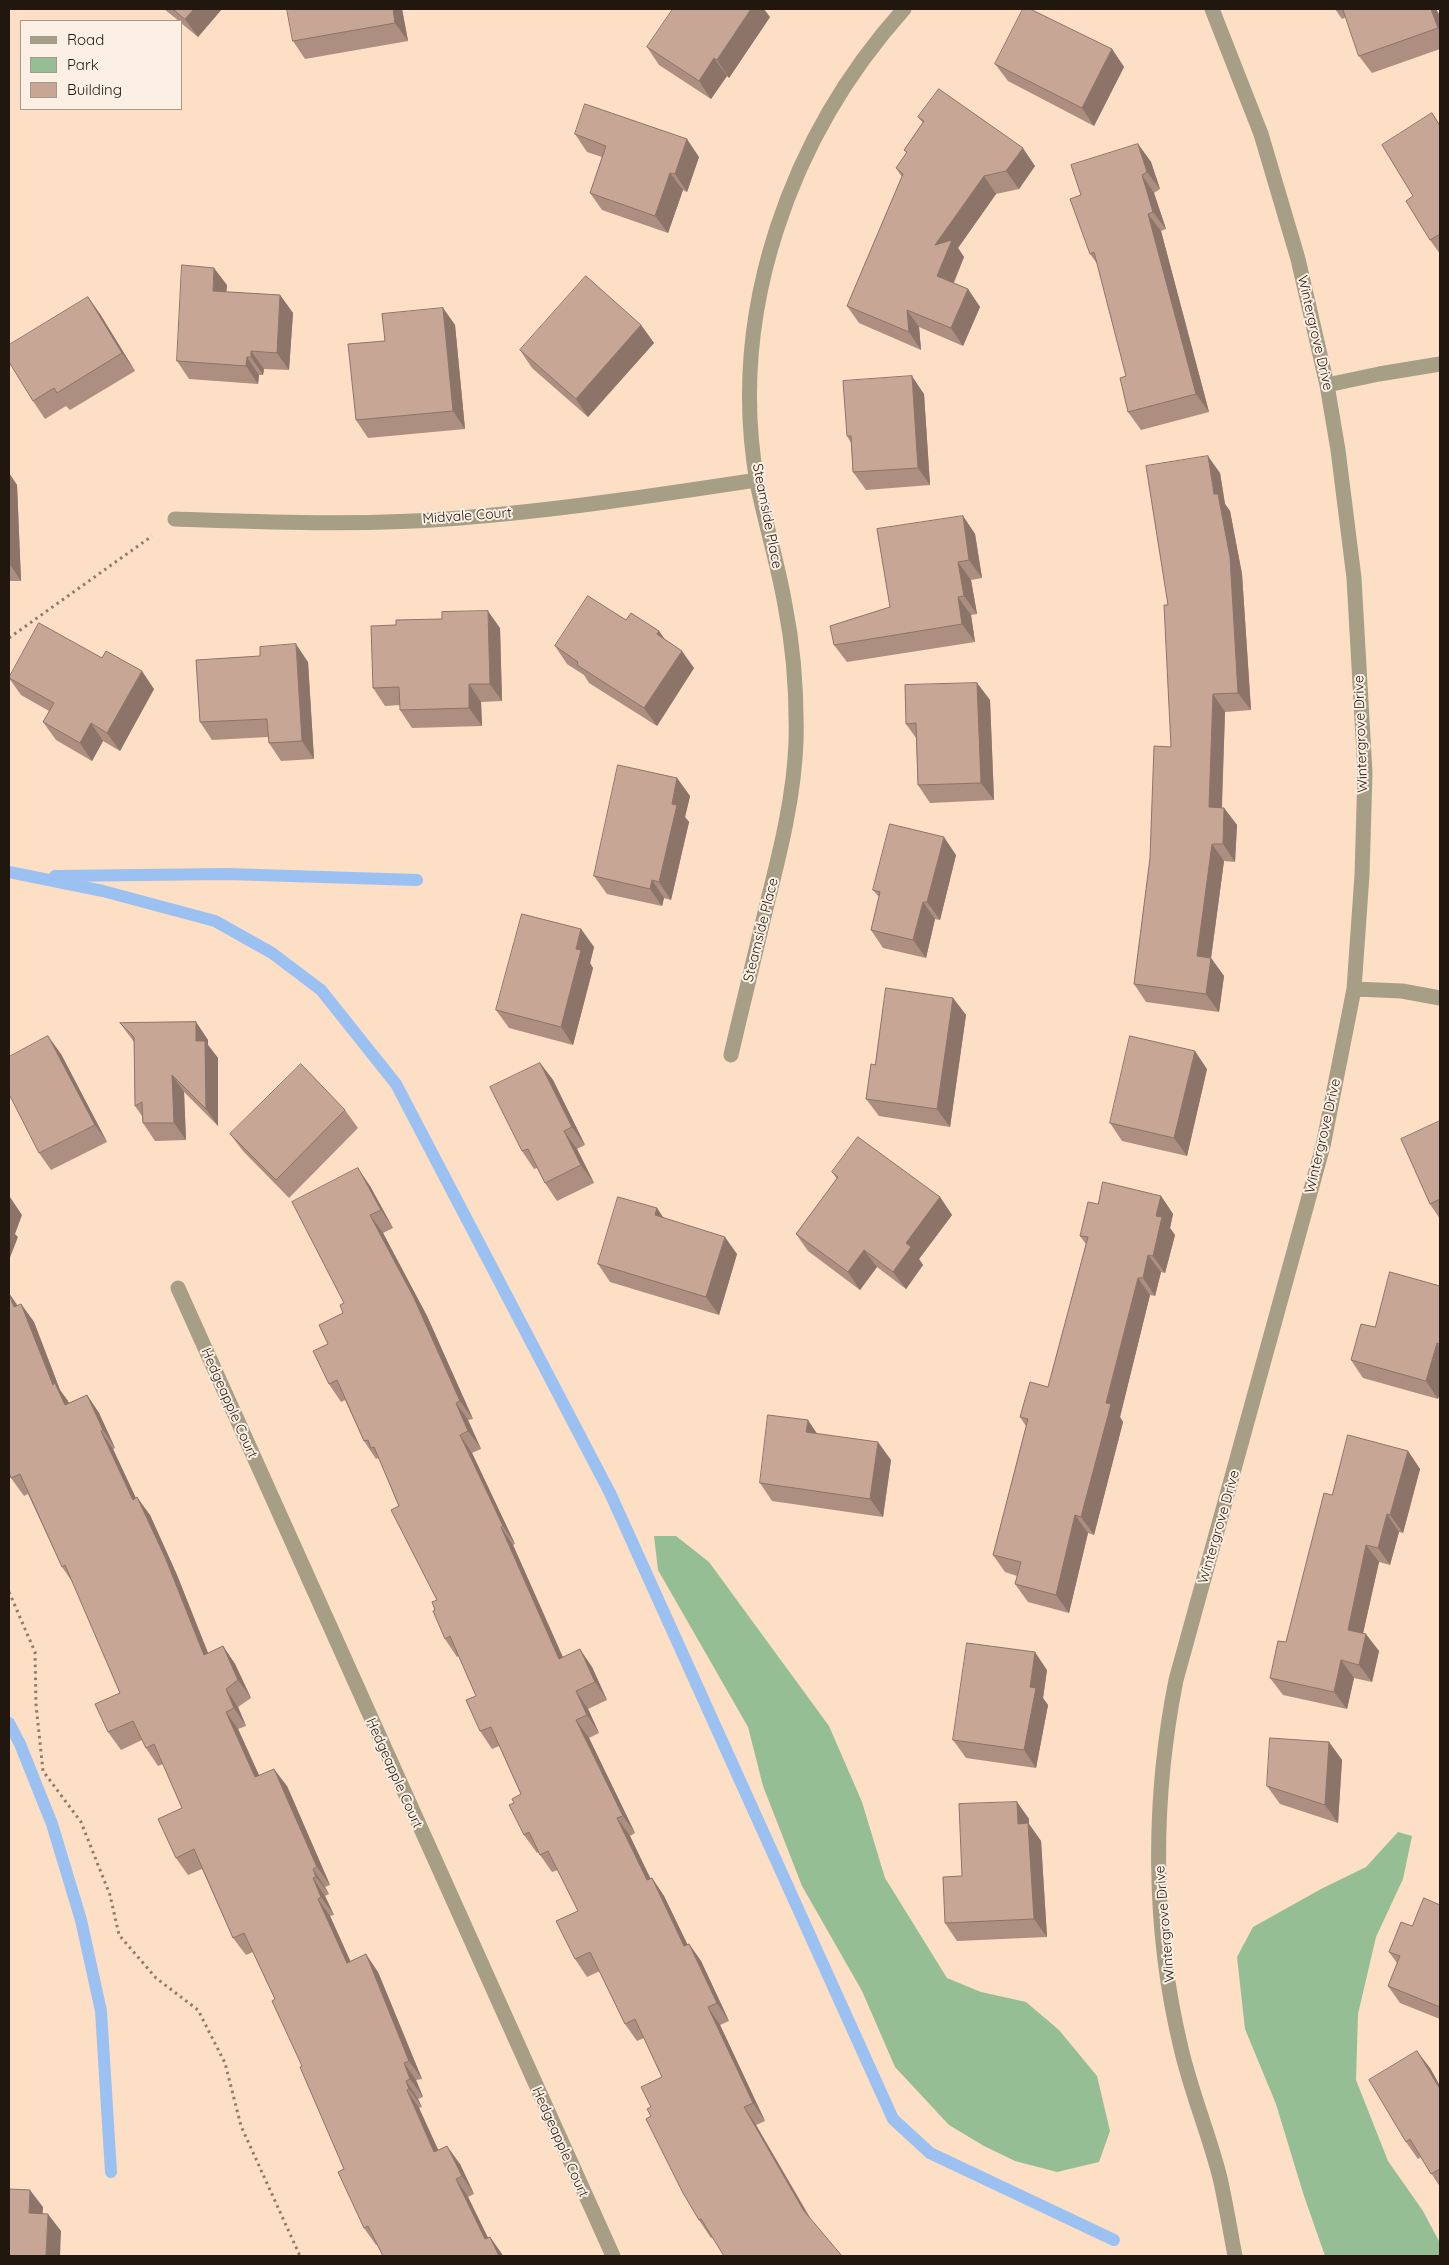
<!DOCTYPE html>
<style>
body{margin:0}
#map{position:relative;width:1449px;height:2265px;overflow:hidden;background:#fcdfc5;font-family:Quicksand,sans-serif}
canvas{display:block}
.frame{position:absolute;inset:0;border:10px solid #21170e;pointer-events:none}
.legend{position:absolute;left:20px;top:20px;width:162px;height:90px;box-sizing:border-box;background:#fcf0e5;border:1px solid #a4998f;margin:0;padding:6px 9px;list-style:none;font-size:15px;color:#21170e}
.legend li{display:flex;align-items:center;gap:10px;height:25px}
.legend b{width:25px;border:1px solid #a4998f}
</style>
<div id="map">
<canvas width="1449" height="2265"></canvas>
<div class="frame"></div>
<ul class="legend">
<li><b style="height:6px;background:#a69f86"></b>Road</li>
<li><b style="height:14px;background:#96be95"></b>Park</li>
<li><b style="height:14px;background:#c8a695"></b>Building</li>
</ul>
</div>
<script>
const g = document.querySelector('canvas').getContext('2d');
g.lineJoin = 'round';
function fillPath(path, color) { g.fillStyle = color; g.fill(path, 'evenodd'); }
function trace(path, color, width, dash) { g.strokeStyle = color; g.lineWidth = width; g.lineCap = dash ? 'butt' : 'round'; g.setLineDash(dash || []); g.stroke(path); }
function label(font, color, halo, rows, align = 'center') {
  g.font = font + ' Quicksand,sans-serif'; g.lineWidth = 4; g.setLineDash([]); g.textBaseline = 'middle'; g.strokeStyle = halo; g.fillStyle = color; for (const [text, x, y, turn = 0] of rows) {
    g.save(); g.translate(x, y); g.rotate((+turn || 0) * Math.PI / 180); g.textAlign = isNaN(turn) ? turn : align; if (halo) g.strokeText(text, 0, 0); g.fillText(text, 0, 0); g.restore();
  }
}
const green = new Path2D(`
 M 654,1536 L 676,1536 L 709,1562 L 829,1726 L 862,1802 L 885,1878 L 947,1978 L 981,1992 L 1026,2002 L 1059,2030 L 1097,2076 L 1110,2131 L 1099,2162 L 1057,2172 L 1015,2161 L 984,2146 L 949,2125 L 895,2067 L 862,1991 L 802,1886 L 763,1786 L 748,1727 L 658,1570 Z
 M 1398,1832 L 1412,1836 L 1403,1879 L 1376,1937 L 1358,2014 L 1356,2080 L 1388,2161 L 1423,2211 L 1440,2243 L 1440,2256 L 1325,2256 L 1303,2193 L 1276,2104 L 1245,2029 L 1237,1957 L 1253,1927 L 1321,1889 L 1366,1867 Z`);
const stream = new Path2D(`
 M 9,872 L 103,891 L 215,921 L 272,953 L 321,990 L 396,1084 L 610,1493 L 893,2119 L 930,2153 L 1114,2240
 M 55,876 L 227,874 L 417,880
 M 9,1723 L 20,1744 L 52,1824 L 81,1920 L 101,2011 L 111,2172`);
const path = new Path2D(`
 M 9,638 L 152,536
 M 9,1592 L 35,1652 L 36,1705 L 43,1771 L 81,1822 L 110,1895 L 119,1935 L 156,1978 L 198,2010 L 225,2063 L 241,2126 L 300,2256`);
const minor = new Path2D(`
 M 1212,9 L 1261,134 L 1298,259 L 1327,385 L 1338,450 L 1354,578 L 1365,773 L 1362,875 L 1354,989 L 1323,1146 L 1176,1680 C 1152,1801 1152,1928 1181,2048 C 1191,2092 1209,2134 1220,2178 C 1226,2204 1230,2230 1235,2256
 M 1327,385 L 1379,374 L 1440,364
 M 175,519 C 270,522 365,526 460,518 C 560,510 658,495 757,480
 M 1354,989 L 1402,991 L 1440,998
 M 731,1055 C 743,1003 756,951 768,900 C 781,848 794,796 796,742 C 797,697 794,650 785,605 C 778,564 765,523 757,482 C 727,311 791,135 904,9
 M 178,1288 L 613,2256`);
const wall = new Path2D(`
 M 164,9 L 222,9 L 198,37 L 181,23 L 181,21 L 179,21 Z
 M 402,9 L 408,41 L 305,59 L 293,41 Z
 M 1335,9 L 1436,9 L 1440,16 L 1440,49 L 1372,73 L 1359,56 L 1346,17 L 1342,19 Z
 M 770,17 L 729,78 L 727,76 L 711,99 L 659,65 L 647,47 Z
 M 1112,49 L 1124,67 L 1094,126 L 1008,81 L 995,64 Z
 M 1432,113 L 1440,125 L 1440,254 L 1430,240 L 1413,196 Z
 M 918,117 L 1035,166 L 1019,189 L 996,194 L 958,248 L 964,257 L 954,283 L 968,289 L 980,307 L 963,346 L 919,327 L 921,350 L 859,323 L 847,306 L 902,177 L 896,168 L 907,153 L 904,150 L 923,123 Z
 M 575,134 L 699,157 L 687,192 L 683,190 L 668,233 L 602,210 L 590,193 L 602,157 L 587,152 Z
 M 1138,144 L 1151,162 L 1160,189 L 1154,193 L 1166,229 L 1161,231 L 1209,412 L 1141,430 L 1128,412 L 1126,376 L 1098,265 L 1090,254 L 1081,195 Z
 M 227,285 L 226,292 L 280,295 L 293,313 L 289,370 L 264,369 L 263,375 L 259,375 L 258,384 L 189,379 L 177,361 Z
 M 88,297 L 100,314 L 135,371 L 70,410 L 66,406 L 45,419 L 33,401 Z
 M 443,308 L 455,325 L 465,429 L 368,438 L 356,420 L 385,341 Z
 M 641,325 L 654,343 L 588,417 L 532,368 L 520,350 Z
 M 924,394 L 930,485 L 866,490 L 853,472 L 851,443 L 847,436 Z
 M 9,473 L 17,485 L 21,581 L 9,581 Z
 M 1220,473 L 1225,504 L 1230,511 L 1242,574 L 1251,710 L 1225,712 L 1222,808 L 1224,808 L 1237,825 L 1235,862 L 1224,861 L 1211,958 L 1224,976 L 1219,1012 L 1146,1002 L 1134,984 L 1150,858 L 1171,747 L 1168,605 Z
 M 963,516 L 975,534 L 982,578 L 971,580 L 977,614 L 971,615 L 975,642 L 847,662 L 834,645 L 890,607 Z
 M 626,620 L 659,631 L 665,640 L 694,668 L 657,726 L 589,683 L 584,675 L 567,664 L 555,646 Z
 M 500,628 L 502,701 L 481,702 L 482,726 L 412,728 L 400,710 L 400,705 L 385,706 L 373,688 Z
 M 308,662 L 314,759 L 281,761 L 269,743 L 268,737 L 212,740 L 200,722 Z
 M 9,678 L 154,689 L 120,751 L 103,741 L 92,761 L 56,740 L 43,722 L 49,711 L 21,695 Z
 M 977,683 L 990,700 L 994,800 L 930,803 L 918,785 L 916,738 L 906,724 Z
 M 677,778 L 690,796 L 685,817 L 689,822 L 671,900 L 664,898 L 662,906 L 607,894 L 594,876 Z
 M 956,855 L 940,920 L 935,919 L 926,958 L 883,948 L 871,930 L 879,897 L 873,890 Z
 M 581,929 L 594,947 L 590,963 L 593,968 L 573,1045 L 509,1028 L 496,1010 Z
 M 953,998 L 966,1015 L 950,1127 L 879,1116 L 866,1099 L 875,1065 Z
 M 196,1022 L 208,1040 L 208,1045 L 218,1058 L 218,1126 L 184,1092 L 186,1140 L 155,1141 L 143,1123 L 142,1116 L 135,1106 L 134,1042 L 120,1023 Z
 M 61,1054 L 107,1142 L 51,1170 L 39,1153 Z
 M 540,1063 L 553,1080 L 585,1145 L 577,1149 L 594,1183 L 557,1201 L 545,1183 L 537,1168 L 534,1169 L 522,1151 Z
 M 1207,1069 L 1187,1156 L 1122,1141 L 1110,1123 Z
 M 345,1110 L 358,1128 L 289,1198 L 243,1151 L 230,1134 Z
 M 1440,1121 L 1440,1219 L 1430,1204 Z
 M 832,1172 L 940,1197 L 952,1215 L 919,1259 L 923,1265 L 906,1289 L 877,1267 L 860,1290 L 808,1251 L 796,1234 L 837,1179 Z
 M 370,1186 L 393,1228 L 383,1233 L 427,1316 L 473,1419 L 468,1420 L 481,1449 L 472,1453 L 515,1544 L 513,1545 L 563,1657 L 592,1667 L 607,1700 L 588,1709 L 599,1733 L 589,1738 L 635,1833 L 630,1836 L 650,1879 L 652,1878 L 664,1896 L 687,1944 L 689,1944 L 701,1961 L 729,2021 L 720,2025 L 765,2121 L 756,2125 L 811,2219 L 711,2238 L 699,2220 L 651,2116 L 651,2107 L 662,2077 L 644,2038 L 637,2041 L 625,2024 L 600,1971 L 587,1977 L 575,1959 L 578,1911 L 558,1870 L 552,1872 L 538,1852 L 537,1853 L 524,1835 L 514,1803 L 521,1794 L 499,1746 L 492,1749 L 480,1731 L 476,1696 L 459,1656 L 457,1657 L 445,1639 L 435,1610 L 437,1600 L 381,1463 L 378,1458 L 376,1459 L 364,1441 L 345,1400 L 341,1402 L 329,1384 L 328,1344 L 343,1313 L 344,1303 Z
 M 1161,1196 L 1173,1214 L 1170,1228 L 1175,1235 L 1165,1273 L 1161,1272 L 1155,1296 L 1150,1295 L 1120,1417 L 1123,1422 L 1094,1535 L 1088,1533 L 1069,1613 L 1028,1602 L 1015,1584 L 1017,1576 L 1005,1572 L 993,1555 L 1026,1426 L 1020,1417 L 1048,1387 L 1086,1244 L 1080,1236 L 1098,1204 Z
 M 657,1208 L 663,1218 L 737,1254 L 719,1315 L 610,1282 L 598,1264 Z
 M 1440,1286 L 1440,1392 L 1438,1399 L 1363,1378 L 1351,1360 L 1375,1327 Z
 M 21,1304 L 34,1322 L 60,1390 L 69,1403 L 87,1395 L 99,1413 L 115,1448 L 113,1449 L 136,1498 L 150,1515 L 177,1575 L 208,1653 L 223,1646 L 235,1664 L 251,1698 L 238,1707 L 246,1726 L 238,1729 L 259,1775 L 287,1786 L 330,1885 L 325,1887 L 329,1894 L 325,1896 L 334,1915 L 330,1916 L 350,1961 L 378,1972 L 422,2079 L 416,2080 L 423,2097 L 418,2099 L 422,2107 L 419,2108 L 438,2150 L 460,2164 L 474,2194 L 468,2197 L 488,2238 L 490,2237 L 503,2256 L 383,2256 L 377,2245 L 376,2245 L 364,2228 L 344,2169 L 275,1999 L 253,1952 L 246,1955 L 233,1938 L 202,1869 L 188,1875 L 176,1858 L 182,1808 L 163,1764 L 158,1766 L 146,1748 L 142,1740 L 121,1750 L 108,1732 L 120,1693 L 73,1583 L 62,1567 L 28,1494 L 24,1496 L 11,1478 L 18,1306 Z
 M 817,1434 L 891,1460 L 883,1517 L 772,1501 L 760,1483 Z
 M 1408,1451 L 1420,1469 L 1403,1533 L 1399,1532 L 1390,1565 L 1379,1562 L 1363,1633 L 1379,1651 L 1372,1682 L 1354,1678 L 1347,1709 L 1283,1695 L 1270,1678 L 1286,1642 L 1332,1495 Z
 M 1047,1670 L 1043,1698 L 1048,1705 L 1036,1768 L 966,1758 L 953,1740 Z
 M 1329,1742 L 1342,1760 L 1338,1823 L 1280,1804 L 1267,1786 Z
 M 1017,1802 L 1029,1819 L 1029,1824 L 1041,1841 L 1047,1937 L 957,1941 L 945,1923 L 962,1876 Z
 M 1440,1905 L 1440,2019 L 1400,2003 L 1388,1986 L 1397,1963 L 1389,1952 L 1412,1926 Z
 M 1430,2068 L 1440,2086 L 1440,2187 L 1421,2157 L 1418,2159 L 1406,2142 Z`);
const shadedWall = new Path2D(`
 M 194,9 L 222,9 L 198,37 L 185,19 Z
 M 393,9 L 402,9 L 408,41 L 395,23 Z
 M 751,9 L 764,9 L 770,17 L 729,78 L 717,60 Z
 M 1431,9 L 1436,9 L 1439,14 L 1440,16 L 1440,31 L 1438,28 Z
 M 1112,49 L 1124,67 L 1094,126 L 1082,108 Z
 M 714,58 L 727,76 L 711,99 L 699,81 Z
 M 687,139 L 699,157 L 687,192 L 675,174 Z
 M 1138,144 L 1151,162 L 1160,189 L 1147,172 Z
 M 1023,148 L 1035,166 L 1019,189 L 1006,171 Z
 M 670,173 L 683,190 L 668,233 L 655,216 Z
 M 1142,175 L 1154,193 L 1166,229 L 1153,212 Z
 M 984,176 L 996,194 L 958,248 L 964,257 L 949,293 L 937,276 L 935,245 Z
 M 1148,214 L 1161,231 L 1209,412 L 1196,394 Z
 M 214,268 L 227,285 L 225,308 L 213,291 Z
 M 968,289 L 980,307 L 963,346 L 951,328 Z
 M 280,295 L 293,313 L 289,370 L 277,353 Z
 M 88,297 L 100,314 L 135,371 L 122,353 Z
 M 443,308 L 455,325 L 465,429 L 453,411 Z
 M 907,310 L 919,327 L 921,350 L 909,332 Z
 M 641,325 L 654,343 L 588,417 L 576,399 Z
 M 251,351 L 264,369 L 263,375 L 251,357 Z
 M 247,357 L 259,375 L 258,384 L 246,366 Z
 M 912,376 L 924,394 L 930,485 L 918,468 Z
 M 1208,456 L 1220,473 L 1225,504 L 1230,511 L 1242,574 L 1251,710 L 1238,693 L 1214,494 Z
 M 9,473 L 17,485 L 21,581 L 9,563 Z
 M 963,516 L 975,534 L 982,578 L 969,560 Z
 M 958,562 L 971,580 L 977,614 L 964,596 Z
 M 958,597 L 971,615 L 975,642 L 962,624 Z
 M 488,611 L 500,628 L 502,701 L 490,684 Z
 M 659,631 L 671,648 L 657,634 Z
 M 296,644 L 308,662 L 314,759 L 302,741 Z
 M 682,651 L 694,668 L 657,726 L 644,708 Z
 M 142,671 L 154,689 L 120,751 L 107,733 Z
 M 977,683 L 990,700 L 994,800 L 981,783 Z
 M 469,684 L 481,702 L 482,726 L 469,708 Z
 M 1213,694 L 1225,712 L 1221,825 L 1209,807 Z
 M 91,723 L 103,741 L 92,761 L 80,743 Z
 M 677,778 L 690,796 L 685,817 L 689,822 L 671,900 L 659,882 L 672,804 Z
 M 1224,808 L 1237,825 L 1235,862 L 1223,844 Z
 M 944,837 L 956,855 L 940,920 L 927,902 Z
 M 1212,844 L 1224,861 L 1211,958 L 1224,976 L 1219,1012 L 1206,994 L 1197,956 Z
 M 652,880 L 664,898 L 662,906 L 650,889 Z
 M 923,902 L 935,919 L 926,958 L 913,940 Z
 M 581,929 L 594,947 L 590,963 L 593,968 L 573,1045 L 561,1027 L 576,949 Z
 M 953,998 L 966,1015 L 950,1127 L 937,1109 Z
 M 196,1022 L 208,1040 L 208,1045 L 218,1058 L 218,1126 L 206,1109 L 196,1041 Z
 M 48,1036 L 61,1054 L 107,1142 L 95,1125 Z
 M 1195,1051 L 1207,1069 L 1187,1156 L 1174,1138 Z
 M 540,1063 L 553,1080 L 585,1145 L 572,1127 Z
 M 172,1075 L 184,1092 L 186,1140 L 174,1123 Z
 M 564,1131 L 577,1149 L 594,1183 L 581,1165 Z
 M 358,1168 L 370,1186 L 393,1228 L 381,1210 Z
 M 1161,1196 L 1173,1214 L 1170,1228 L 1175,1235 L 1165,1273 L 1153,1256 L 1156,1216 Z
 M 10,1197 L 22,1215 L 15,1234 L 18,1237 L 9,1260 L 9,1200 Z
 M 940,1197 L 952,1215 L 919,1259 L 923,1265 L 906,1289 L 893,1272 L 906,1243 Z
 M 657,1208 L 669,1226 L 655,1215 Z
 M 370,1215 L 383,1233 L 427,1316 L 473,1419 L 460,1401 Z
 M 725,1237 L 737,1254 L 719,1315 L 706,1297 Z
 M 864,1250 L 877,1267 L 860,1290 L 848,1272 Z
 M 1148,1255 L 1161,1272 L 1155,1296 L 1143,1278 Z
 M 1138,1278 L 1150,1295 L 1120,1417 L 1123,1422 L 1094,1535 L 1081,1517 L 1106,1403 Z
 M 9,1293 L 20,1309 L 14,1307 Z
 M 21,1304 L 34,1322 L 60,1390 L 68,1401 L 77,1422 L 53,1385 Z
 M 1437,1343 L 1440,1348 L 1440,1392 L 1438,1399 L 1426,1381 Z
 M 87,1395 L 99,1413 L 115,1448 L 103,1430 Z
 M 456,1403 L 468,1420 L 481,1449 L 468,1431 Z
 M 808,1420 L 820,1438 L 806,1432 Z
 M 101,1431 L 113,1449 L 145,1518 L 133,1500 Z
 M 460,1435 L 472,1453 L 515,1544 L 503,1526 Z
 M 878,1442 L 891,1460 L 883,1517 L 870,1499 Z
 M 1408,1451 L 1420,1469 L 1403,1533 L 1390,1515 Z
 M 137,1497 L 150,1515 L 177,1575 L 216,1673 L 204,1655 Z
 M 1387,1514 L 1399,1532 L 1390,1565 L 1378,1548 Z
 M 1075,1515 L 1088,1533 L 1069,1613 L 1056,1595 Z
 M 501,1527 L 513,1545 L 571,1676 L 559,1659 Z
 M 1366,1545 L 1379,1562 L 1360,1647 L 1348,1630 Z
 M 1366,1634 L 1379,1651 L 1372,1682 L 1359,1665 Z
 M 223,1646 L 235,1664 L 251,1698 L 238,1680 Z
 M 580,1649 L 592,1667 L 607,1700 L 595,1682 Z
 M 1035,1652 L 1047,1670 L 1043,1698 L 1048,1705 L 1036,1768 L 1024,1750 L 1030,1687 Z
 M 1341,1660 L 1354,1678 L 1347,1709 L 1334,1692 Z
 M 226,1689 L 238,1707 L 246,1726 L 234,1708 Z
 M 576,1691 L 588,1709 L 599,1733 L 587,1715 Z
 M 226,1712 L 238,1729 L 268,1795 L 255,1777 Z
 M 576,1720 L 589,1738 L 635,1833 L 623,1816 Z
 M 1329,1742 L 1342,1760 L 1338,1823 L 1325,1805 Z
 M 274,1769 L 287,1786 L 330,1885 L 317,1867 Z
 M 1017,1802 L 1029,1819 L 1029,1824 L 1041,1841 L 1047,1937 L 1034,1919 L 1018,1824 Z
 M 617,1818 L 630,1836 L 660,1898 L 647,1880 Z
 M 313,1869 L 325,1887 L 329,1894 L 316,1877 Z
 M 313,1878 L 325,1896 L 334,1915 L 321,1897 Z
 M 652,1878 L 664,1896 L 697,1964 L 684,1946 Z
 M 318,1899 L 330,1916 L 359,1980 L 347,1963 Z
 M 689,1944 L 701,1961 L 729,2021 L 717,2003 Z
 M 366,1954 L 378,1972 L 422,2079 L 409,2061 Z
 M 708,2007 L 720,2025 L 765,2121 L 753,2103 Z
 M 1417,2051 L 1430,2068 L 1440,2086 L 1440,2089 Z
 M 404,2063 L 416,2080 L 423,2097 L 410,2079 Z
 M 406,2081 L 418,2099 L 422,2107 L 409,2089 Z
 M 407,2090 L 419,2108 L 447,2169 L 434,2152 Z
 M 744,2107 L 756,2125 L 816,2229 L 804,2211 Z
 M 447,2146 L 460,2164 L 474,2194 L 462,2176 Z
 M 456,2179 L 468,2197 L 497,2256 L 485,2239 Z
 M 30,2190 L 43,2207 L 42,2230 L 29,2213 Z
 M 48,2214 L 61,2231 L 60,2256 L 46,2256 Z
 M 490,2237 L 502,2254 L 503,2256 L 499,2256 Z`);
const building = new Path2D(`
 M 173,9 L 194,9 L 185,19 Z
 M 287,9 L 393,9 L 395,23 L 293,41 Z
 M 673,9 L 751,9 L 717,60 L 714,58 L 699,81 L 647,47 Z
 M 1023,9 L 1030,9 L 1112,49 L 1082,108 L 995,64 Z
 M 1343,9 L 1431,9 L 1438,28 L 1359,56 Z
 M 939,89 L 1023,148 L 1006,171 L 984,176 L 935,245 L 952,240 L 937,276 L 968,289 L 951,328 L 907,310 L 909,332 L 847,306 L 903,174 L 896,168 L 907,152 L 904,150 L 924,121 L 918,117 Z
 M 585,104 L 687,139 L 675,174 L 670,173 L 655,216 L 590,193 L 606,146 L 575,134 Z
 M 1432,113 L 1440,126 L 1440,234 L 1430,240 L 1406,201 L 1413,196 L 1382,145 Z
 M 1138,144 L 1147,172 L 1142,175 L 1153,212 L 1148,214 L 1196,394 L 1128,412 L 1120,378 L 1126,376 L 1094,252 L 1090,254 L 1070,199 L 1081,195 L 1071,165 Z
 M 182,265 L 214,268 L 213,291 L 280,295 L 277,353 L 251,351 L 251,357 L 247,357 L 246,366 L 177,361 Z
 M 586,276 L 641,325 L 576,399 L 520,350 Z
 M 88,297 L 122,353 L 57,393 L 54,388 L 33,401 L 9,362 L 9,345 Z
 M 443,308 L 453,411 L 356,420 L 348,344 L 385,341 L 382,314 Z
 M 912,376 L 918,468 L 853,472 L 851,436 L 847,436 L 843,381 Z
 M 1208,456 L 1214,494 L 1218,494 L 1230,557 L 1238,693 L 1213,694 L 1209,807 L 1224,808 L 1223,844 L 1212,844 L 1197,956 L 1211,958 L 1206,994 L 1134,984 L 1150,858 L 1154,746 L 1171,747 L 1164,605 L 1168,605 L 1146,466 Z
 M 963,516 L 969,560 L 958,562 L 964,596 L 958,597 L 962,624 L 834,645 L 830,626 L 890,607 L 877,529 Z
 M 588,596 L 626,620 L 631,613 L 659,631 L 657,634 L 682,651 L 644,708 L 577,665 L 578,662 L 555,646 Z
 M 488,611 L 490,684 L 469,684 L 469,708 L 400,710 L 399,687 L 373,688 L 371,626 L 396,625 L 396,620 L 442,619 L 442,612 Z
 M 39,623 L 102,658 L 106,651 L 142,671 L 107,733 L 91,723 L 80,743 L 43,722 L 54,703 L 9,678 Z
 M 296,644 L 302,741 L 269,743 L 267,719 L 200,722 L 196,660 L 260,656 L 260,647 Z
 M 977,683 L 981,783 L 918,785 L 916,723 L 906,724 L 905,685 Z
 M 618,765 L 677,778 L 672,804 L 677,805 L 659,882 L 652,880 L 650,889 L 594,876 Z
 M 890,824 L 944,837 L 927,902 L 923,902 L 913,940 L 871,930 L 880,892 L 873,890 Z
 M 522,914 L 581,929 L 576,949 L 581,950 L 561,1027 L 496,1010 Z
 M 886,988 L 953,998 L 937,1109 L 866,1099 L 871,1064 L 875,1065 Z
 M 196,1022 L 196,1041 L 205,1041 L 206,1109 L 172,1075 L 174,1123 L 143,1123 L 142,1102 L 135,1106 L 134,1037 L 120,1023 Z
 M 48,1036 L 95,1125 L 39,1153 L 9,1094 L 9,1057 Z
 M 1130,1036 L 1195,1051 L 1174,1138 L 1110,1123 Z
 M 540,1063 L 572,1127 L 564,1131 L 581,1165 L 545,1183 L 528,1149 L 522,1151 L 490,1087 Z
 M 301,1064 L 345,1110 L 276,1180 L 230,1134 Z
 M 1440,1121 L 1440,1199 L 1430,1204 L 1401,1139 Z
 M 858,1137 L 940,1197 L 906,1243 L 911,1247 L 893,1272 L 864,1250 L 848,1272 L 796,1234 L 838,1177 L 832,1172 Z
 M 358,1168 L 381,1210 L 370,1215 L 414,1298 L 460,1401 L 456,1403 L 468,1431 L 460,1435 L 503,1526 L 501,1527 L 559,1659 L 580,1649 L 595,1682 L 576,1691 L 587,1715 L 576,1720 L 623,1816 L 617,1818 L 647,1880 L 652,1878 L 684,1946 L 689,1944 L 717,2003 L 708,2007 L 753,2103 L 744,2107 L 804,2211 L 842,2256 L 724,2256 L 701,2219 L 699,2220 L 683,2193 L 646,2119 L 651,2116 L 647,2109 L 651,2107 L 641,2087 L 662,2077 L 635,2019 L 625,2024 L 590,1952 L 575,1959 L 556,1921 L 578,1911 L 548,1851 L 540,1855 L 529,1832 L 524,1835 L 509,1805 L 514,1803 L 512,1799 L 521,1794 L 491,1727 L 480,1731 L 466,1700 L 476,1696 L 450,1636 L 445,1639 L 433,1611 L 435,1610 L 432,1602 L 437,1600 L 391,1510 L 399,1506 L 374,1447 L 371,1448 L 368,1440 L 364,1441 L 337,1380 L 329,1384 L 313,1351 L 328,1344 L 319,1325 L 343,1313 L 340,1305 L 344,1303 L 292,1202 Z
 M 1103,1182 L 1161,1196 L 1156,1216 L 1162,1217 L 1153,1256 L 1148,1255 L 1143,1278 L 1138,1278 L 1106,1403 L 1111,1404 L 1081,1517 L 1075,1515 L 1056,1595 L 1015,1584 L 1021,1562 L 993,1555 L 1028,1419 L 1020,1417 L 1030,1382 L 1048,1387 L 1088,1237 L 1080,1236 L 1088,1202 L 1098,1204 Z
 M 618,1197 L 657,1208 L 655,1215 L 725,1237 L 706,1297 L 598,1264 Z
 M 1390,1272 L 1440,1286 L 1440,1344 L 1437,1343 L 1426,1381 L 1351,1360 L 1361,1324 L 1375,1327 Z
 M 9,1294 L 14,1307 L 21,1304 L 53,1385 L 55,1383 L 65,1405 L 87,1395 L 103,1430 L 101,1431 L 133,1500 L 137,1497 L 165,1557 L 204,1655 L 223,1646 L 238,1680 L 226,1689 L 234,1708 L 226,1712 L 255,1777 L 274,1769 L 317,1867 L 313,1869 L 316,1877 L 313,1878 L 321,1897 L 318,1899 L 347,1963 L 366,1954 L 409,2061 L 404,2063 L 410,2079 L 406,2081 L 409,2089 L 407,2090 L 434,2152 L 447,2146 L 462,2176 L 456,2179 L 485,2239 L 490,2237 L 499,2256 L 383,2256 L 368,2226 L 364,2228 L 338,2172 L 344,2169 L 300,2067 L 302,2066 L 272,2001 L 275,1999 L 244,1933 L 233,1938 L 194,1849 L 176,1858 L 158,1819 L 182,1808 L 154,1744 L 146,1748 L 133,1721 L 108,1732 L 95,1704 L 120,1693 L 65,1565 L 62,1567 L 20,1474 L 11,1478 L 9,1472 Z
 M 768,1415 L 808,1420 L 806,1432 L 878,1442 L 870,1499 L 760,1483 Z
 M 1348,1435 L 1408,1451 L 1390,1515 L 1387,1514 L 1378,1548 L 1366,1545 L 1348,1630 L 1366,1634 L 1359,1665 L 1341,1660 L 1334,1692 L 1270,1678 L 1278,1641 L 1286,1642 L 1324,1493 L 1332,1495 Z
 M 967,1643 L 1035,1652 L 1030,1687 L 1036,1688 L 1024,1750 L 953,1740 Z
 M 1270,1738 L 1329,1742 L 1325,1805 L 1267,1786 Z
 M 1017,1802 L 1018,1824 L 1028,1823 L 1034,1919 L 945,1923 L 943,1877 L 962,1876 L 959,1804 Z
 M 1424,1898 L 1440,1905 L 1440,2007 L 1388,1986 L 1400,1956 L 1389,1952 L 1401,1922 L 1412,1926 Z
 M 1417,2051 L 1440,2089 L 1440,2169 L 1431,2174 L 1410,2139 L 1406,2142 L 1369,2080 Z
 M 9,2189 L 30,2190 L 29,2213 L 48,2214 L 46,2256 L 9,2256 Z`);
const streetNames = [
 ["Wintergrove Drive",1315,333,77],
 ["Midvale Court",467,516,-4],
 ["Steamside Place",767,516,79],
 ["Wintergrove Drive",1361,734,-92],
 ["Steamside Place",761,930,-76],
 ["Wintergrove Drive",1323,1136,-77],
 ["Hedgeapple Court",229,1403,66],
 ["Wintergrove Drive",1219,1527,-74],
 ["Hedgeapple Court",394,1773,66],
 ["Wintergrove Drive",1165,1924,-95],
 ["Hedgeapple Court",560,2142,66]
];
fillPath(green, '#96be95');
trace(stream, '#9bc0f2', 12);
trace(path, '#907c6b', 3, [2.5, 4]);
trace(minor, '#a69f86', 15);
fillPath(wall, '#ac8f80');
fillPath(shadedWall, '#8c7468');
fillPath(building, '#c8a695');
trace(building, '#8c7468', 1);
label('14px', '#21170e', '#fcf0e5', streetNames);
</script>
